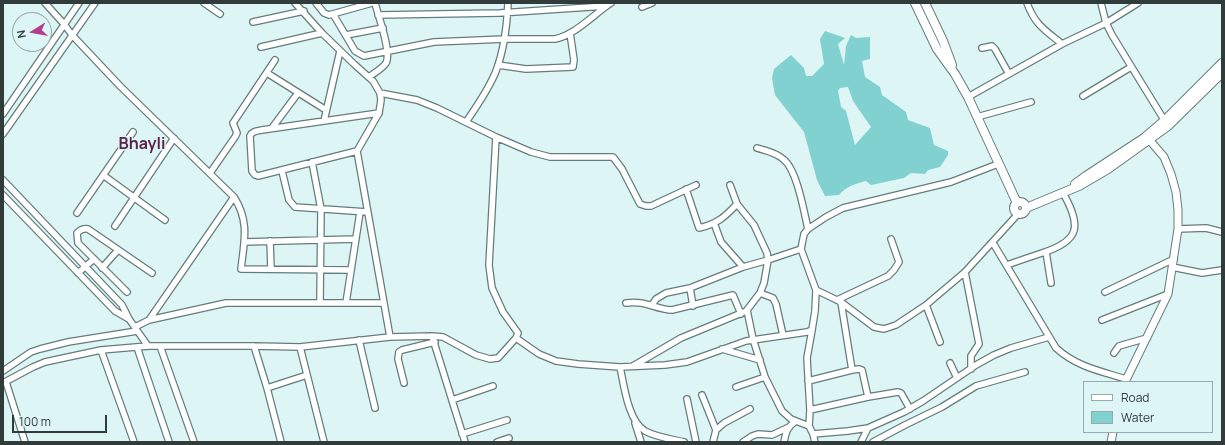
<!DOCTYPE html>
<style>
body{margin:0}
#map{position:relative;width:1225px;height:445px;overflow:hidden;background:#ddf5f5;font-family:Manrope,sans-serif}
canvas{display:block}
.frame{position:absolute;inset:0;border:4px solid #313b3a;pointer-events:none}
.legend{position:absolute;left:1083px;top:381px;width:130px;height:52px;box-sizing:border-box;background:#ddf5f5;border:1px solid #98abaa;margin:0;padding:5px 7px;list-style:none;font-size:12px;color:#313b3a}
.legend li{display:flex;align-items:center;gap:8px;height:20px}
.legend b{width:20px;border:1px solid #98abaa}
.north{position:absolute;left:12px;top:12px;width:40px;height:40px;box-sizing:border-box;background:#ddf5f5;border:1px solid #98abaa;border-radius:50%;rotate:259deg;font-size:11px;font-weight:700;line-height:16px;text-align:center;color:#313b3a}
.north::after{content:'';display:block;margin:auto;width:14px;height:18px;background:#b43c91;clip-path:polygon(50% 0,100% 100%,50% 72%,0 100%)}
.scale{position:absolute;left:12px;top:415px;width:95px;height:18px;box-sizing:border-box;border:2px solid #313b3a;border-top:0;padding-left:5px;font-size:12px;line-height:14px;white-space:nowrap;color:#313b3a;-webkit-text-stroke:3px #ddf5f5;paint-order:stroke}
</style>
<div id="map">
<canvas width="1225" height="445"></canvas>
<div class="frame"></div>
<ul class="legend">
<li><b style="height:5px;background:#fff"></b>Road</li>
<li><b style="height:11px;background:#81d1d0"></b>Water</li>
</ul>
<div class="north">N</div>
<div class="scale">100 m</div>
</div>
<script>
const g = document.querySelector('canvas').getContext('2d');
g.lineJoin = 'round';
function fillPath(path, color) { g.fillStyle = color; g.fill(path, 'evenodd'); }
function trace(path, color, width, dash) { g.strokeStyle = color; g.lineWidth = width; g.lineCap = dash ? 'butt' : 'round'; g.setLineDash(dash || []); g.stroke(path); }
function label(font, color, halo, rows, align = 'center') {
  g.font = font + ' Manrope,sans-serif'; g.lineWidth = 3; g.setLineDash([]); g.textBaseline = 'middle'; g.strokeStyle = halo; g.fillStyle = color; for (const [text, x, y, turn = 0] of rows) {
    g.save(); g.translate(x, y); g.rotate((+turn || 0) * Math.PI / 180); g.textAlign = isNaN(turn) ? turn : align; if (halo) g.strokeText(text, 0, 0); g.fillText(text, 0, 0); g.restore();
  }
}
const water = new Path2D(`
 M 825,31 L 845,38 L 838,44 L 844,65 L 846,46 L 851,35 L 856,38 L 870,37 L 870,59 L 862,61 L 865,77 L 880,87 L 882,95 L 906,112 L 908,120 L 930,128 L 934,145 L 948,151 L 948,155 L 940,167 L 928,170 L 925,174 L 911,173 L 904,178 L 871,185 L 866,181 C 857,183 845,187 839,195 L 825,196 L 817,180 L 804,132 L 775,95 L 772,78 L 774,69 L 791,55 L 804,68 L 806,76 L 812,76 L 824,64 L 820,39 ZM 848,87 L 853,101 L 871,127 L 855,145 L 846,111 L 841,107 L 838,91 L 840,88 Z`);
const minor = new Path2D(`
 M 45,3 L 64,24 L 72,35 L 120,86 L 234,197 C 250,222 244,242 241,269 L 351,270
 M 204,3 L 220,14
 M 295,3 L 322,33 L 354,64 L 373,81 L 380,93 L 381,100 L 379,113 L 357,151 L 390,337
 M 316,3 L 324,13 L 329,15 L 372,3
 M 1027,3 C 1035,25 1045,30 1062,44
 M 1101,3 L 1106,23 L 1138,3
 M 642,7 L 652,3
 M 333,14 L 355,51 L 364,56 L 434,42 L 505,39 L 555,39 C 575,35 594,14 611,3
 M 378,15 L 500,13 L 606,6
 M 253,22 L 304,11
 M 346,35 L 383,28
 M 261,47 L 322,33
 M 982,48 L 992,46 L 995,49 L 1009,74
 M 498,65 L 526,69 L 573,67 L 574,60 L 570,33
 M 267,73 L 326,110
 M 369,77 C 374,73 382,69 386,63 C 392,53 378,15 375,3
 M 380,93 L 417,100 L 437,108 L 496,137 L 531,152 L 550,157 L 613,157 L 622,169 L 640,204 L 646,206 L 651,206 L 696,185
 M 1083,96 L 1131,67
 M 968,97 L 1062,44 L 1106,23 L 1112,35 L 1166,123
 M 3,114 L 79,3
 M 977,117 L 1031,102
 M 324,121 L 340,51
 M 466,122 C 477,106 489,89 496,71 C 504,50 507,25 508,3
 M 272,128 L 298,93
 M 3,134 L 95,3
 M 757,148 C 766,151 775,152 783,159 C 797,169 804,212 808,229
 M 357,151 L 258,176 L 255,175 L 252,171 L 250,136 C 252,131 257,131 262,130 L 379,113
 M 312,162 L 321,209 L 320,303
 M 282,171 L 289,200 L 295,207 L 367,212
 M 210,173 L 235,137 L 237,133 L 233,123 L 275,60
 M 103,175 L 165,220
 M 3,180 L 122,305 L 129,319 L 148,346
 M 730,185 L 737,204 L 754,225 L 767,253 L 768,260 L 764,283 L 760,293 L 747,310 L 753,339 L 765,377 L 782,411 L 791,419 L 796,421
 M 686,189 L 699,228 C 717,224 725,217 737,204
 M 3,195 L 115,311 L 129,319
 M 77,213 L 133,132
 M 714,223 L 721,242 L 743,267
 M 115,226 L 174,138
 M 1178,229 L 1206,228 L 1222,232
 M 270,241 L 271,269
 M 244,242 L 356,239
 M 993,243 L 1056,348 C 1077,367 1100,371 1126,379
 M 1046,252 L 1051,283
 M 1007,265 C 1018,261 1030,257 1042,253 C 1080,241 1082,226 1063,193
 M 1172,267 L 1202,273 L 1222,270
 M 102,268 L 118,250
 M 965,272 L 979,344 L 971,356 L 971,369
 M 78,273 L 94,259
 M 690,288 L 693,306
 M 816,290 L 841,302 L 874,327 L 884,329 L 896,325 L 926,305 L 965,272 L 1018,214
 M 127,292 L 78,243 L 77,233 C 80,230 83,228 88,229 L 152,273
 M 1105,292 L 1174,259
 M 760,293 L 773,298 L 776,304 L 783,335
 M 837,300 L 888,276 L 894,270 L 899,262 L 891,239
 M 346,303 L 360,212
 M 626,303 C 646,300 654,309 672,310 L 733,295 L 741,314
 M 652,305 L 656,299 L 666,293 L 690,288 L 743,267 L 768,260 L 801,249
 M 926,305 L 940,342
 M 149,320 L 234,197
 M 1102,320 L 1168,294
 M 135,327 L 149,320 L 226,303 L 384,303
 M 812,330 L 807,358 L 810,410 L 809,426 L 813,434 L 848,431 L 868,428 L 904,412 L 923,401 L 976,365 L 994,355 L 1011,348 L 1049,337
 M 432,336 L 465,442
 M 516,338 L 539,354 L 556,361 L 578,364 L 620,367 L 665,365 L 687,362 L 746,341 L 807,332 L 812,330 L 815,311 L 816,290 L 801,249 L 804,234 L 808,229 L 826,217 L 843,208 L 951,182 L 998,164
 M 359,340 L 375,408
 M 160,346 L 194,442
 M 254,346 L 267,388 L 281,442
 M 137,347 L 169,442
 M 300,347 L 324,442
 M 722,349 L 760,360
 M 101,350 L 134,442
 M 1114,353 L 1119,346 L 1147,338
 M 950,363 L 957,378
 M 633,366 L 681,338 L 744,312
 M 620,367 C 624,385 628,421 645,431 C 656,437 671,439 684,442
 M 852,370 L 859,369 L 862,370 L 868,397
 M 3,371 L 31,352 L 40,349 L 68,342 L 137,331
 M 808,381 L 852,370 L 841,302
 M 6,382 L 25,442
 M 3,383 L 33,367 L 45,362 L 101,350 L 148,346 L 254,346 L 300,347 L 390,337 L 432,336 L 443,337 L 476,355 L 490,359 L 498,358 L 516,338 L 518,333 L 503,312 L 492,288 L 489,265 L 496,137
 M 404,383 L 398,359 L 399,352 L 402,350 L 435,342
 M 736,387 L 765,377
 M 267,388 L 307,375
 M 702,395 L 716,430
 M 687,399 L 696,442
 M 452,400 L 493,386
 M 810,410 L 868,397 L 898,392 L 901,393 L 910,409
 M 635,423 L 641,442
 M 462,434 L 507,420
 M 813,434 L 815,442
 M 497,442 L 509,438
 M 713,442 L 716,430 L 724,423 L 750,409
 M 743,442 L 752,436 L 758,434 L 772,435 L 789,427
 M 784,442 C 786,432 787,427 796,421 L 809,426
 M 861,442 L 868,428
 M 873,442 L 905,425 L 942,407 L 976,386 L 1025,372`);
const tertiary = new Path2D(`
 M 1125,382 L 1168,294 L 1178,229 L 1178,210 L 1176,192 L 1171,174 L 1164,157 L 1146,136
 M 1111,442 L 1113,432`);
const secondary = new Path2D(`
 M 915,3 L 937,49 L 955,74 L 968,97 L 1017,203
 M 925,3 L 943,41 L 952,65
 M 1075,184 L 1086,176 L 1144,138 L 1165,120 L 1222,63
 M1014 208a6 6 0 1 1 12 0a6 6 0 1 1-12 0Z
 M 1026,208 L 1079,186 L 1108,169 L 1168,126 L 1222,73`);
const districtNames = [
 ["Bhayli",142,145]
];
fillPath(water, '#81d1d0');
trace(minor, '#667c7c', 8);
trace(tertiary, '#667c7c', 9);
trace(secondary, '#667c7c', 10);
trace(minor, '#fff', 5.5);
trace(tertiary, '#fff', 7);
trace(secondary, '#fff', 8);
label('bold 16px', '#5b2149', '#ddf5f5', districtNames);
</script>
